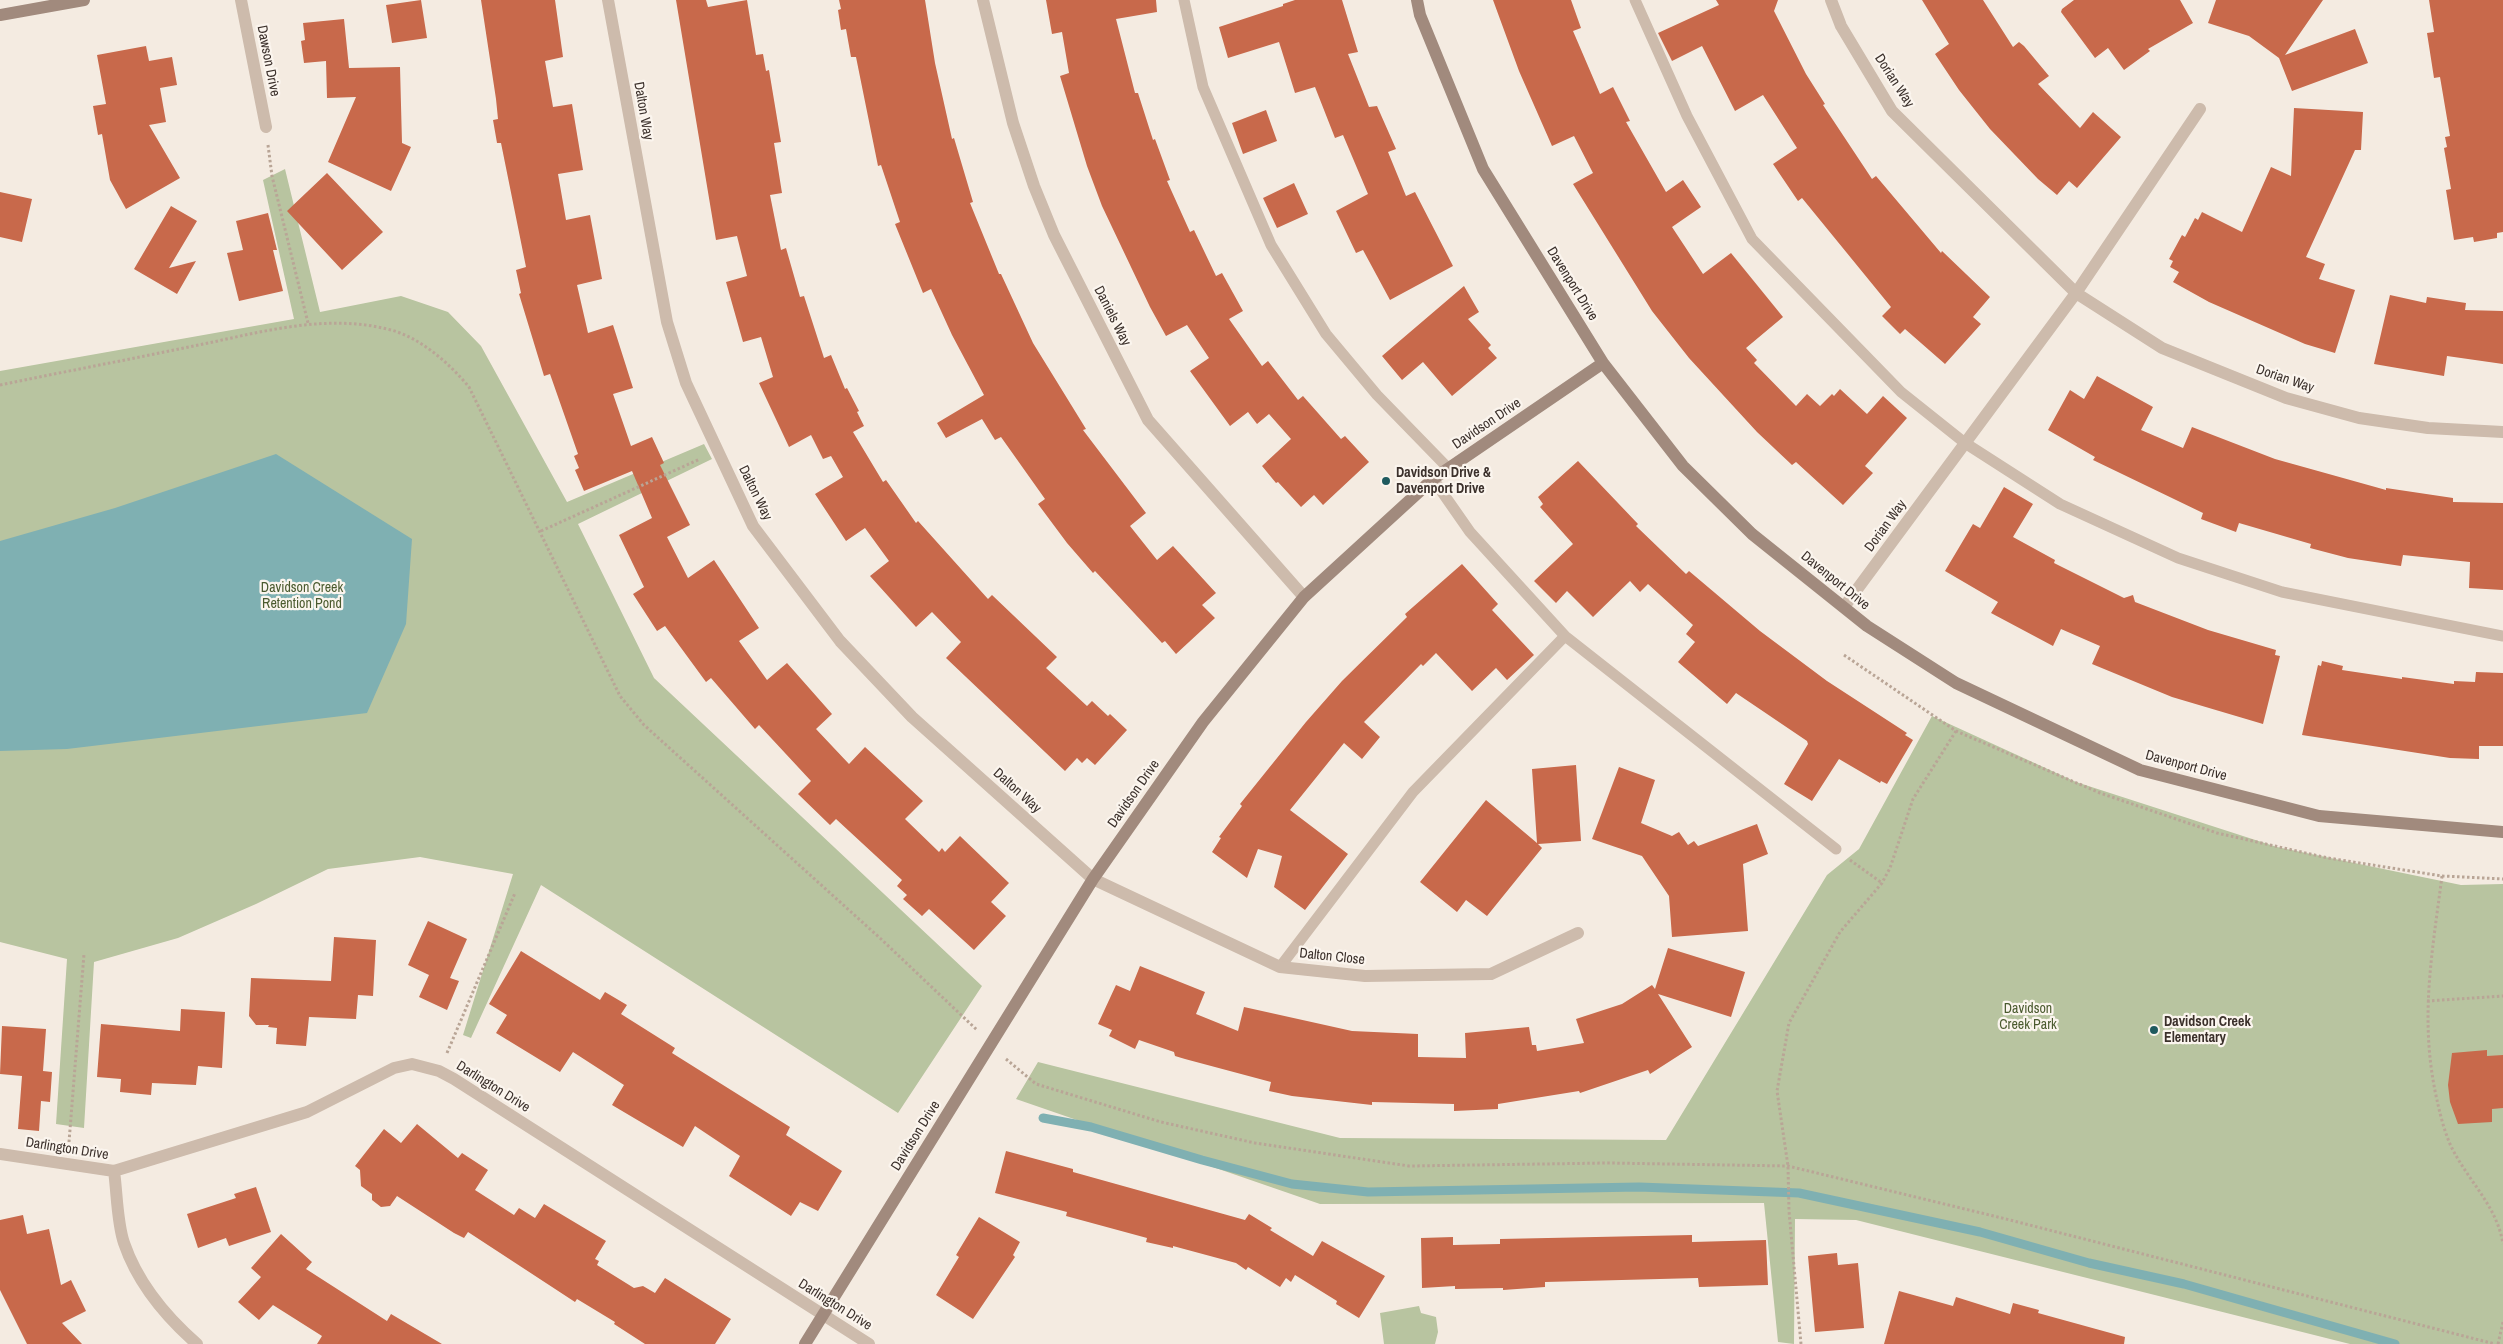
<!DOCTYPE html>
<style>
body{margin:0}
canvas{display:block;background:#f4ebe1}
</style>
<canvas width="2503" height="1344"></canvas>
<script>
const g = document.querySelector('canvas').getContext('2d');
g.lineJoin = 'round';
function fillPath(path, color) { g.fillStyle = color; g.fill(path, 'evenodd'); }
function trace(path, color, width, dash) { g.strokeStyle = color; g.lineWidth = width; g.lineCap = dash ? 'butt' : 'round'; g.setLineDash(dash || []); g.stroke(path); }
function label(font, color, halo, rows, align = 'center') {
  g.font = font + ' "Archivo Narrow",sans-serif'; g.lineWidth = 4.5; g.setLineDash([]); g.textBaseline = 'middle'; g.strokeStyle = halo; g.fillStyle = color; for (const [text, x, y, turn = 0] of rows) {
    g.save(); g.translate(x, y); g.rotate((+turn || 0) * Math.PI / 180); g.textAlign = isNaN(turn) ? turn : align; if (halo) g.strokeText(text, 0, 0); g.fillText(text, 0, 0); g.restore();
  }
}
const green = new Path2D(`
 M 285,169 L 320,312 L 401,296 L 448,312 L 481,346 L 567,502 L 704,444 L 712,459 L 578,524 L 654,678 L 982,986 L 898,1113 L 541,885 L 471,1038 L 463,1035 L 513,874 L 420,857 L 328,869 L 256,904 L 178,938 L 94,962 L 84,1128 L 56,1124 L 67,959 L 0,942 L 0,371 L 294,319 L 263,180 Z
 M 1932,716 L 2076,782 L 2277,847 L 2461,885 L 2503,884 L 2503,1344 L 2350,1344 L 1856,1220 L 1795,1219 L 1794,1344 L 1778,1342 L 1764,1203 L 1320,1204 L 1016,1099 L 1038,1062 L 1340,1138 L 1666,1140 L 1827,875 L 1859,849 Z
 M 1419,1306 L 1421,1313 L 1436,1317 L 1438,1332 L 1435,1344 L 1384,1344 L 1380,1313 Z`);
const water = new Path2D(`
 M 276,454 L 412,539 L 406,624 L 367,713 L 67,749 L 0,751 L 0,541 L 115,508 Z`);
const stream = new Path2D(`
 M 1043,1118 L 1091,1127 L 1202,1160 L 1292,1184 L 1368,1192 L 1639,1187 L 1799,1193 L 1980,1232 L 2089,1263 L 2184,1284 L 2395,1344`);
const building = new Path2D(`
 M 421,0 L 427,38 L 392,43 L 386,5 Z
 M 481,0 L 555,0 L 563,57 L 545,61 L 553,107 L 572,104 L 583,170 L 558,174 L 566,220 L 590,215 L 602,279 L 577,285 L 588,333 L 613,325 L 633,388 L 613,394 L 631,446 L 652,437 L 664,463 L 660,465 L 690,525 L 667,537 L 688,578 L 714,560 L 759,628 L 739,641 L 767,680 L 787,663 L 832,714 L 816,729 L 849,764 L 865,747 L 923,801 L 905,819 L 939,852 L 942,848 L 945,852 L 960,836 L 1009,883 L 991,902 L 1006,916 L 974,950 L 929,909 L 922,916 L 903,899 L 907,895 L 897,886 L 902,880 L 836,819 L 830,825 L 798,794 L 811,781 L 759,725 L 755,729 L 711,678 L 706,682 L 665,626 L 657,631 L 633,594 L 644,587 L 619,535 L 652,518 L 632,471 L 584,491 L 575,470 L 579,468 L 574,456 L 578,454 L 550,374 L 544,376 L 519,294 L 521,293 L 516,270 L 526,267 L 501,143 L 497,143 L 493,120 L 498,119 L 496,99 Z
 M 676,0 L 706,0 L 708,7 L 747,0 L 756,55 L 763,54 L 766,71 L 769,70 L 781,142 L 774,143 L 782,193 L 770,195 L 781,250 L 786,248 L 800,297 L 804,296 L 824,358 L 831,355 L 845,389 L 847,388 L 859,411 L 857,412 L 864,426 L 853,432 L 883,482 L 886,480 L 916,523 L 918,521 L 988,599 L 992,595 L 1057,657 L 1046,668 L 1087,706 L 1092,701 L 1108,716 L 1110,714 L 1127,730 L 1095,765 L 1087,758 L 1082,763 L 1077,758 L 1065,771 L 946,658 L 961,642 L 932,612 L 916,627 L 870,576 L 889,561 L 865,528 L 846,541 L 815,494 L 843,477 L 831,456 L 823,459 L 811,435 L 789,447 L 759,383 L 773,377 L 761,337 L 743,342 L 726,282 L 747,276 L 737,236 L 716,240 Z
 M 839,0 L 925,0 L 935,63 L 952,139 L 954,138 L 973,202 L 970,203 L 999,274 L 1001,274 L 1033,343 L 1086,429 L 1083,430 L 1146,513 L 1130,526 L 1157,560 L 1173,546 L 1216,593 L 1202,605 L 1215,618 L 1176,654 L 1165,641 L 1162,643 L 1095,571 L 1093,573 L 1067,543 L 1038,504 L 1045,499 L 1001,437 L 995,440 L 982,419 L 946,438 L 937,423 L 984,395 L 952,335 L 931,289 L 923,293 L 895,224 L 900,222 L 881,165 L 878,166 L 856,57 L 851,57 L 846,29 L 841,30 L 838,10 L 841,9 Z
 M 1046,0 L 1156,0 L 1157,12 L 1116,19 L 1135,93 L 1138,93 L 1153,140 L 1155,139 L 1170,180 L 1167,181 L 1190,232 L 1194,230 L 1216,276 L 1222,273 L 1243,311 L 1229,319 L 1262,366 L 1268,361 L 1298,400 L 1303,396 L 1341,439 L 1345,436 L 1369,462 L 1323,505 L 1314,495 L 1301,507 L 1278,482 L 1276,483 L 1262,466 L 1291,439 L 1269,414 L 1257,424 L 1248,412 L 1230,426 L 1190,371 L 1209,358 L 1187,325 L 1166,336 L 1150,307 L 1102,206 L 1087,166 L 1060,76 L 1069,73 L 1062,32 L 1052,34 Z
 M 1295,0 L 1342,0 L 1358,52 L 1348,54 L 1369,107 L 1377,106 L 1396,149 L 1388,152 L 1406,196 L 1415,192 L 1453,266 L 1390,300 L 1363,250 L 1356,253 L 1336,211 L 1368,194 L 1343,135 L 1335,138 L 1315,87 L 1295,93 L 1279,42 L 1228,58 L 1219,27 L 1283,6 L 1283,4 Z
 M 1493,0 L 1571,0 L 1581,28 L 1573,31 L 1600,94 L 1613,87 L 1630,121 L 1626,122 L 1666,192 L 1683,180 L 1701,207 L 1672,227 L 1703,274 L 1731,253 L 1783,317 L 1746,348 L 1757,360 L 1754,363 L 1796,406 L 1807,394 L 1820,406 L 1832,394 L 1834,396 L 1840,389 L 1867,414 L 1883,396 L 1907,418 L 1865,466 L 1873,473 L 1843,505 L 1796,462 L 1792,465 L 1757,432 L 1689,358 L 1652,311 L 1573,184 L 1593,173 L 1574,136 L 1552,146 L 1519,71 Z
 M 1716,0 L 1778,0 L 1774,11 L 1806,74 L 1825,104 L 1823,105 L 1872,179 L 1876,176 L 1941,253 L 1942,251 L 1990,297 L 1973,317 L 1981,324 L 1945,364 L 1905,329 L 1900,334 L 1882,316 L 1891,307 L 1802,198 L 1798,201 L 1773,164 L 1797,148 L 1763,95 L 1735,111 L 1702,46 L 1672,61 L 1658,33 L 1719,5 Z
 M 1922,0 L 1983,0 L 2013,47 L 2019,42 L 2024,46 L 2049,76 L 2038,84 L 2080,128 L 2093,112 L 2121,137 L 2077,188 L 2069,181 L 2057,195 L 2038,179 L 1990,129 L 1959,90 L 1935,54 L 1949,44 Z
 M 2074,0 L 2180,0 L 2193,23 L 2148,49 L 2150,51 L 2124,70 L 2108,48 L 2095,58 L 2061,12 L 2062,9 Z
 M 2216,0 L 2323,0 L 2285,55 L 2355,29 L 2368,63 L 2292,91 L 2279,58 L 2249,36 L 2208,23 Z
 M 2429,0 L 2503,0 L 2503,232 L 2497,233 L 2497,238 L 2474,242 L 2473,237 L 2454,240 L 2446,190 L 2451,189 L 2444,148 L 2447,147 L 2445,137 L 2450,136 L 2440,77 L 2434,78 L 2427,33 L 2434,32 Z
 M 344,19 L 349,68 L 400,67 L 402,143 L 411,147 L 391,191 L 328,162 L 356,97 L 327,98 L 326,61 L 304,63 L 301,41 L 305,40 L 303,23 Z
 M 146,46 L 149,61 L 172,57 L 177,85 L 160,88 L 166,122 L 149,125 L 180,178 L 126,209 L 110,180 L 102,134 L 98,135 L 93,106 L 106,104 L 97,55 Z
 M 2294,108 L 2363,112 L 2361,150 L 2355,150 L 2306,257 L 2325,264 L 2319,279 L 2355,290 L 2335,353 L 2305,344 L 2209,302 L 2173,282 L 2179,272 L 2170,267 L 2173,261 L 2169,259 L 2182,235 L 2185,237 L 2195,218 L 2198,220 L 2202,212 L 2242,232 L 2271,167 L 2291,176 Z
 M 1266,110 L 1277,141 L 1243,154 L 1232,123 Z
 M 327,173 L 383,232 L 342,270 L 287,211 Z
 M 1294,183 L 1308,214 L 1277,228 L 1263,198 Z
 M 0,192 L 32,199 L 22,242 L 0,237 Z
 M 171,206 L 197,221 L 169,268 L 196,261 L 177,294 L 134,269 Z
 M 268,213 L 277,250 L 273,250 L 283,291 L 239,301 L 227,253 L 243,250 L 236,221 Z
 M 1464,286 L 1479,312 L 1468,319 L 1491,345 L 1488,348 L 1497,358 L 1452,396 L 1423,362 L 1402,380 L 1382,356 Z
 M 2390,295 L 2426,303 L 2427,297 L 2466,303 L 2465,310 L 2503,311 L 2503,364 L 2447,356 L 2444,376 L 2374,364 Z
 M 2097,376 L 2153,407 L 2141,430 L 2183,448 L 2192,427 L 2275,459 L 2386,490 L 2386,488 L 2453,498 L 2453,502 L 2503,503 L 2503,590 L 2469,588 L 2470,562 L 2403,555 L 2401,566 L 2348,558 L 2310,548 L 2311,544 L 2239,523 L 2236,532 L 2201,519 L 2203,513 L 2093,460 L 2095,457 L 2048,430 L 2070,390 L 2084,399 Z
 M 1578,461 L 1638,524 L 1636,526 L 1686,574 L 1689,571 L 1760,631 L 1827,681 L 1907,733 L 1905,735 L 1913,740 L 1887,784 L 1881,781 L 1880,783 L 1839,759 L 1812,801 L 1784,784 L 1808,744 L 1807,741 L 1736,693 L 1727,704 L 1678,662 L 1695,642 L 1686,634 L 1693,625 L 1648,584 L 1640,592 L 1630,581 L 1593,617 L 1567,591 L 1556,603 L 1534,581 L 1573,544 L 1540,507 L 1543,504 L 1538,497 Z
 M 2004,487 L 2033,504 L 2013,537 L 2055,560 L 2054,563 L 2124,598 L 2133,595 L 2135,602 L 2208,630 L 2276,650 L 2275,655 L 2280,656 L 2263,724 L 2172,697 L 2092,664 L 2100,646 L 2061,629 L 2053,646 L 1991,613 L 1998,602 L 1945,571 L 1973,524 L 1980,528 Z
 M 1462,564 L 1498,604 L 1492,610 L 1534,655 L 1507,680 L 1496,668 L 1472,691 L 1436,653 L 1423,666 L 1421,664 L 1364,722 L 1380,737 L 1362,759 L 1344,743 L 1290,810 L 1348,854 L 1305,910 L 1274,887 L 1282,856 L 1258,849 L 1247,878 L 1212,852 L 1221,838 L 1219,837 L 1242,806 L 1240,804 L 1306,722 L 1342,681 L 1407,617 L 1405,614 Z
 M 2322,661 L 2343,666 L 2342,670 L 2402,679 L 2402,677 L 2454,684 L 2454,681 L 2475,682 L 2476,672 L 2503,673 L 2503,746 L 2479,746 L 2479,759 L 2450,758 L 2302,735 L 2318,665 L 2321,666 Z
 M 1576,765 L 1581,841 L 1538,844 L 1542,848 L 1487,916 L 1466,900 L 1457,912 L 1420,882 L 1486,800 L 1537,843 L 1532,769 Z
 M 1619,767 L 1655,780 L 1641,823 L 1672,836 L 1679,832 L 1688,845 L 1694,841 L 1698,846 L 1757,824 L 1768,854 L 1743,864 L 1748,931 L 1672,937 L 1669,896 L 1642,856 L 1592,839 Z
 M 428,921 L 467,939 L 450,978 L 459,981 L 447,1010 L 419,997 L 429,975 L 408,965 Z
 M 334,937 L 376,940 L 373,996 L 358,995 L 356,1019 L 309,1017 L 306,1046 L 276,1044 L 277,1028 L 268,1027 L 269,1025 L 256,1025 L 249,1016 L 251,978 L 331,981 Z
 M 1668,948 L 1745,972 L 1731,1017 L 1658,994 L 1692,1047 L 1650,1074 L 1648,1070 L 1580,1093 L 1579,1091 L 1498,1104 L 1498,1109 L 1454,1111 L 1454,1104 L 1372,1102 L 1372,1105 L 1292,1096 L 1269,1091 L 1271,1082 L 1185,1059 L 1175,1056 L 1174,1052 L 1139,1040 L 1135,1049 L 1109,1036 L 1112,1030 L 1098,1024 L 1116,985 L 1130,991 L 1140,966 L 1205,992 L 1196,1014 L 1238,1031 L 1244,1007 L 1352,1031 L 1418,1034 L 1418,1057 L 1466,1058 L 1465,1033 L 1529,1027 L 1532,1045 L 1536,1045 L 1537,1051 L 1584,1043 L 1576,1019 L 1622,1004 L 1652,985 L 1655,989 Z
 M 521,951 L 600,1000 L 605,992 L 627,1005 L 621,1014 L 675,1048 L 672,1053 L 790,1127 L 786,1135 L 842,1171 L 818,1211 L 800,1202 L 791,1216 L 729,1176 L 740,1156 L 695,1126 L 683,1147 L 612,1105 L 624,1085 L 573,1052 L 560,1072 L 496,1033 L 507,1015 L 489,1004 Z
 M 181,1009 L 225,1012 L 222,1068 L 198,1066 L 196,1085 L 152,1083 L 151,1095 L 120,1092 L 121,1079 L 97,1077 L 101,1024 L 180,1031 Z
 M 2,1026 L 46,1029 L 43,1071 L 52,1072 L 50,1102 L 41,1101 L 39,1131 L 18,1129 L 22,1076 L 0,1074 Z
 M 2487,1050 L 2487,1056 L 2503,1055 L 2503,1108 L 2492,1109 L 2492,1122 L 2458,1124 L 2450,1102 L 2448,1085 L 2452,1053 Z
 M 417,1124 L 458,1158 L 462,1153 L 488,1170 L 475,1190 L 514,1215 L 519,1208 L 535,1218 L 544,1204 L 606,1241 L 595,1259 L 599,1261 L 597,1265 L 634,1288 L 643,1286 L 655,1293 L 665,1278 L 731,1319 L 715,1344 L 645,1344 L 614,1324 L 615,1322 L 577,1299 L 575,1302 L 468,1232 L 464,1238 L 454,1233 L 397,1196 L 390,1206 L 381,1207 L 372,1200 L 372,1194 L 361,1186 L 360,1170 L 355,1166 L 384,1129 L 401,1143 Z
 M 1006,1151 L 1073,1169 L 1073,1172 L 1245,1220 L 1249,1214 L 1272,1228 L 1270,1230 L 1313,1256 L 1322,1241 L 1385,1276 L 1359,1318 L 1336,1304 L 1337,1301 L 1295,1275 L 1291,1282 L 1286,1278 L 1280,1287 L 1248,1267 L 1246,1270 L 1236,1263 L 1173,1246 L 1173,1248 L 1146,1242 L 1147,1238 L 1066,1216 L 1067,1212 L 995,1193 Z
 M 256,1187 L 271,1232 L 229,1246 L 226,1238 L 198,1248 L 187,1214 L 236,1198 L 234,1194 Z
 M 23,1215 L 27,1234 L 49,1229 L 61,1285 L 71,1280 L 86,1311 L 62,1323 L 82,1344 L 27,1344 L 0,1290 L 0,1220 Z
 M 979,1217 L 1020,1242 L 1013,1255 L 1015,1257 L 973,1319 L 936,1295 L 959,1257 L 956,1255 Z
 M 281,1234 L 312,1262 L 306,1269 L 387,1321 L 391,1314 L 442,1344 L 317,1344 L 322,1336 L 273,1305 L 259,1320 L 238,1302 L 261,1277 L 251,1268 Z
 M 1692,1235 L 1692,1242 L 1766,1240 L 1768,1285 L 1699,1287 L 1698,1278 L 1545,1282 L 1545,1287 L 1503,1290 L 1503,1288 L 1455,1289 L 1455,1286 L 1422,1288 L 1421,1238 L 1453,1237 L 1453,1245 L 1500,1244 L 1500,1239 Z
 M 1837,1253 L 1838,1265 L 1858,1263 L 1864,1328 L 1815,1332 L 1808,1256 Z
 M 1899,1291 L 1953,1306 L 1956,1297 L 2010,1314 L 2013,1303 L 2039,1310 L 2038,1313 L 2125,1337 L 2124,1344 L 1884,1344 Z`);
const path = new Path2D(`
 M 268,145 L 272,176 L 308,323
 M 0,385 C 63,372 126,360 189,347 C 255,334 324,312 391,330 C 421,338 450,364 469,387 L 620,696 L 644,725 L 881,939 L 977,1030
 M 541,531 L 700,459
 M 1844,655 L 1956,731 L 2100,793 L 2217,833 L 2328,858 L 2442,876 L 2503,879
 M 1850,860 L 1882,883
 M 2442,876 C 2432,954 2419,1021 2437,1100 C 2440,1114 2444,1130 2450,1144 C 2466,1179 2497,1205 2503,1244
 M 2427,1001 L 2503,996
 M 447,1053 L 515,893
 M 1006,1059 L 1036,1084 L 1161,1122 L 1255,1143 L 1409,1166 L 1608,1163 L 1788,1166 L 2006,1219 L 2495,1344
 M 69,1142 L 84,954
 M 1801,1344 L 1789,1211 L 1788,1166 L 1777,1091 L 1789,1023 L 1840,932 L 1882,883 L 1890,868 L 1913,799 L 1956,731
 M 2498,1344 L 2503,1322`);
const lane = new Path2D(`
 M 1184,0 L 1203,87 L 1271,245 L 1326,334 L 1377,395 L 1448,468
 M 1635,0 L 1687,116 L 1752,239 L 1901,392 L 1965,443 L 2060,504 L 2178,558 L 2282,592 L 2503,636
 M 1433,479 L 1470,532 L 1565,636 L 1836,849
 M 1280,967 L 1413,792 L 1565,636`);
const street = new Path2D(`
 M 241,0 L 266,127
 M 608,0 L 667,322 L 686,383 L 753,526 L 840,641 L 912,717 L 1093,879 L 1280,967 L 1365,976 L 1491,974 L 1578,933
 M 983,0 L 1013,123 L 1034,186 L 1054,235 L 1148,420 L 1304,597
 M 1831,0 L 1841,26 L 1892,111 L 2076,293 L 2162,348 L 2286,398 L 2359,418 L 2428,428 L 2503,432
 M 1844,607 L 2076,293 L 2200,109
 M 0,1154 L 114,1171 L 307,1112 L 394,1068 L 412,1064 L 439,1071 L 454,1079 L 869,1344
 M 114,1171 C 117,1192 117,1223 124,1243 C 138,1284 165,1316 197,1344`);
const secondary = new Path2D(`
 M 1417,0 L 1420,15 L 1483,169 L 1603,363 L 1683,466 L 1752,534 L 1867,626 L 1956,683 L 2140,770 L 2319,816 L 2503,832
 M 0,15 L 84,0
 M 805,1344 L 1093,879 L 1203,722 L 1304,597 L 1433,479 L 1603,363`);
const markers = [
 [1386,481,5,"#1f5a5e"],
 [2154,1030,5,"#1f5a5e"]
];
const streetNames = [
 ["Dawson Drive",268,61,79],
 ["Dorian Way",1894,81,57],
 ["Dalton Way",643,111,80],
 ["Davenport Drive",1572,284,58],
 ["Daniels Way",1112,316,63],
 ["Dorian Way",2285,379,19],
 ["Davidson Drive",1487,424,-34],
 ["Dalton Way",755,493,64],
 ["Dorian Way",1886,526,-54],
 ["Davenport Drive",1835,581,39],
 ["Davenport Drive",2186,766,15],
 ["Dalton Way",1017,791,42],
 ["Davidson Drive",1134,794,-55],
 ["Dalton Close",1332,957,6],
 ["Darlington Drive",493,1087,32],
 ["Davidson Drive",916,1136,-58],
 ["Darlington Drive",67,1149,9],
 ["Darlington Drive",835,1305,32]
];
const poiNames = [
 ["Davidson Drive &",1396,473],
 ["Davenport Drive",1396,489],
 ["Davidson Creek",2164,1022],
 ["Elementary",2164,1038]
];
const parkNames = [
 ["Davidson Creek",302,588],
 ["Retention Pond",302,604],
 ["Davidson",2028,1009],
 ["Creek Park",2028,1025]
];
fillPath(green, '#b8c4a0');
fillPath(water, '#7fb0b2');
trace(stream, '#7fb0b2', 9);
fillPath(building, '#c8694b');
trace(path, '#b9a596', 3, [2.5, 2.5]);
trace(lane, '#cdbbac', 11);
trace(street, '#cdbbac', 12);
trace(secondary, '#a18a7d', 12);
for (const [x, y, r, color] of markers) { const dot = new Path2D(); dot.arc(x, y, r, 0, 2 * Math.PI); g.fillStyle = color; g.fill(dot); trace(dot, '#fbf5ee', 2); }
label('14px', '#3b302b', '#fbf5ee', streetNames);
label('bold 14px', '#3b302b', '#fbf5ee', poiNames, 'left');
label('14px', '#4a5a2e', '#fbf5ee', parkNames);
</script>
